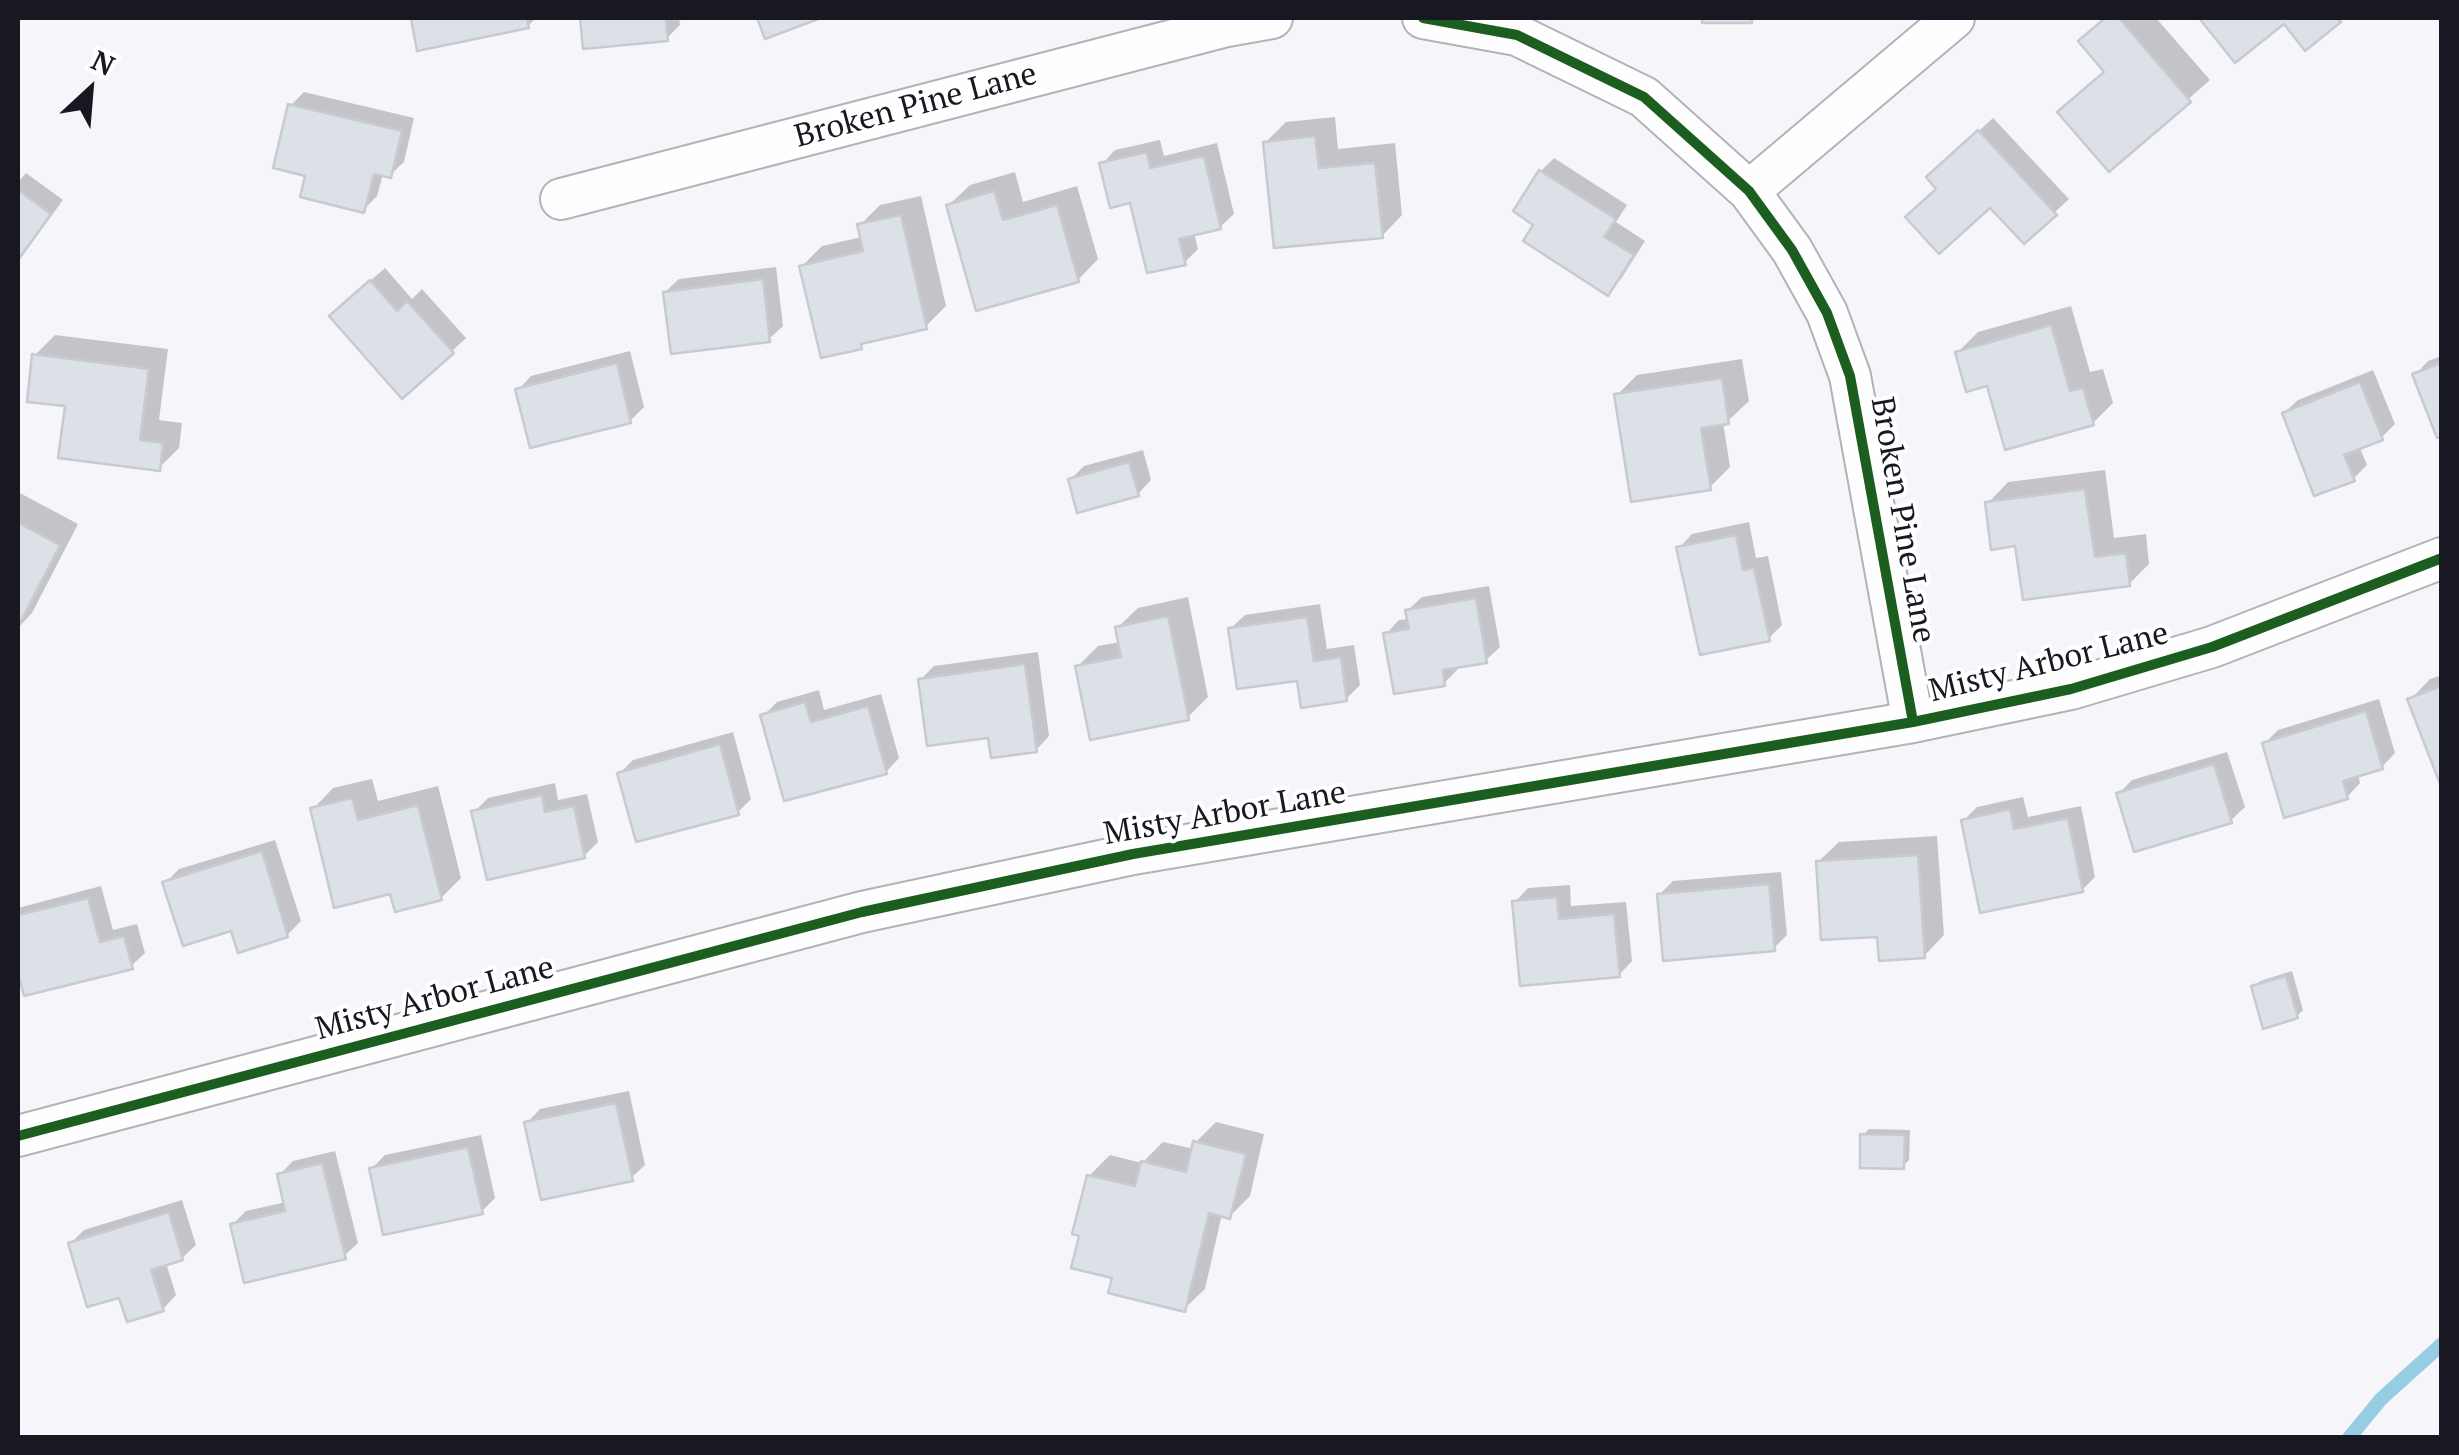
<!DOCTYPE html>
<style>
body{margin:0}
#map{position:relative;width:2459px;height:1455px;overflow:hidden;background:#f6f6fa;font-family:"PT Serif",serif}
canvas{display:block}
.frame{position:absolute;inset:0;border:20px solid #181822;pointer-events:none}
.north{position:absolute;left:40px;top:40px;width:100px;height:100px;-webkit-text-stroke:8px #fff;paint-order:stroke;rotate:26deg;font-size:28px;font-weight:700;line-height:40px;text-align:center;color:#181822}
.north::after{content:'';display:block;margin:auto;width:35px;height:45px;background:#181822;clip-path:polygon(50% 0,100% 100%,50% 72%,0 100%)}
</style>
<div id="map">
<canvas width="2459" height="1455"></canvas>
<div class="frame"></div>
<div class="north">N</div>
</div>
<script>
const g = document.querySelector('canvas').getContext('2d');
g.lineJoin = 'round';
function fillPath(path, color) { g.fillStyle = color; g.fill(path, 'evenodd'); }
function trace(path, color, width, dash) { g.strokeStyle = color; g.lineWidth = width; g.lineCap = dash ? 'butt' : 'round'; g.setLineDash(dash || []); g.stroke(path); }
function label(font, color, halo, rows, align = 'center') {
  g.font = font + ' "PT Serif",serif'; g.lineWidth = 8; g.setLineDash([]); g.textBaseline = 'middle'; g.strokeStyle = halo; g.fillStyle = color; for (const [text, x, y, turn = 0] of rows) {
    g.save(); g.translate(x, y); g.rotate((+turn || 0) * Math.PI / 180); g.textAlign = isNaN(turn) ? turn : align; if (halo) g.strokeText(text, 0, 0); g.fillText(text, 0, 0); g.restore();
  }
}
const shadow = new Path2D(`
 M 413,18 L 536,18 L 528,26 L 419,48 Z
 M 582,18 L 679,18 L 680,25 L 666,39 L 585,46 Z
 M 2105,18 L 2156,18 L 2210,80 L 2109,169 L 2106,71 L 2081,41 Z
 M 2202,18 L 2342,18 L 2306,47 L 2285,21 L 2235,59 Z
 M 304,92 L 414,118 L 404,162 L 390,175 L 383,174 L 377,196 L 363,210 L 308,174 L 291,105 Z
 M 1335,117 L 1338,149 L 1395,143 L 1402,215 L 1382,236 L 1265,143 L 1286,122 Z
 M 1993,118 L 2069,199 L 2024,241 L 1990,204 L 1939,188 L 1943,164 Z
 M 1160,140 L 1164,156 L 1217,143 L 1234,214 L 1220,227 L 1194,233 L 1198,249 L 1185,262 L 1102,164 L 1115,150 Z
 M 1554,158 L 1627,205 L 1616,222 L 1645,241 L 1621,279 L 1607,293 L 1537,224 L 1541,171 Z
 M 1015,172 L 1023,202 L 1077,186 L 1098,259 L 1078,280 L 949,205 L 970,185 Z
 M 26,173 L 63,200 L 18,262 L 18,178 L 20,180 Z
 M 921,196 L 946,306 L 926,326 L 868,340 L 860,347 L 802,266 L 822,246 L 862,237 L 860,225 L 880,205 Z
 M 776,267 L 783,326 L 769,339 L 665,292 L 679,279 Z
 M 385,268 L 412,299 L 422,289 L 466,338 L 452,351 L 345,303 Z
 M 2071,306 L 2090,372 L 2103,369 L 2113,403 L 2093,423 L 1989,383 L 1958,352 L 1978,332 Z
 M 55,335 L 168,349 L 159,420 L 182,423 L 179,448 L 159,468 L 67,404 L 35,355 Z
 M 630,351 L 644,407 L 630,421 L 518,390 L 531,376 Z
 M 2442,356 L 2442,434 L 2415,375 L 2428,361 Z
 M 1742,359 L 1749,401 L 1728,421 L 1723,422 L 1730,467 L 1710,487 L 1617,395 L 1637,375 Z
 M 2373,370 L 2395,424 L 2381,438 L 2359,446 L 2367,465 L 2353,479 L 2284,413 L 2298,400 Z
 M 1143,450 L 1151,480 L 1138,494 L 1070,480 L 1084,466 Z
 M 2105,470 L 2114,538 L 2146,534 L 2149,564 L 2129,584 L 2017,544 L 1988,503 L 2008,482 Z
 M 18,492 L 78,524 L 32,613 L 18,628 Z
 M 1749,522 L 1756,558 L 1768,556 L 1782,625 L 1769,638 L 1679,548 L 1692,534 Z
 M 1489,586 L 1500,647 L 1486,660 L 1457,665 L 1457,670 L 1444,683 L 1386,634 L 1399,620 L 1410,619 L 1408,610 L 1422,597 Z
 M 1188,597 L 1208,697 L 1187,718 L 1078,666 L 1098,646 L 1120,642 L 1117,628 L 1138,608 Z
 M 1320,604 L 1327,649 L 1354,645 L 1360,685 L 1346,699 L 1299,678 L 1231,628 L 1245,615 Z
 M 1038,652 L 1049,736 L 1036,750 L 990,735 L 920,680 L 934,666 Z
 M 2442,675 L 2442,782 L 2410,700 L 2430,679 Z
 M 819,690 L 824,710 L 881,694 L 899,758 L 886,772 L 763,716 L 777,702 Z
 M 2379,699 L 2395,753 L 2382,767 L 2358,774 L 2360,783 L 2347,797 L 2265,743 L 2278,730 Z
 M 733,732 L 751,799 L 737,813 L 620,773 L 633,760 Z
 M 2227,752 L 2245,807 L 2231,820 L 2119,793 L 2132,780 Z
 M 372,779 L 378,801 L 438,786 L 461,878 L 441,898 L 392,891 L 313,809 L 333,788 Z
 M 555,783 L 558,800 L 587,794 L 598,842 L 584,856 L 474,812 L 488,798 Z
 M 2023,797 L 2028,817 L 2081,806 L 2095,877 L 2082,890 L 1964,820 L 1977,807 Z
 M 1937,836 L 1944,935 L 1924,956 L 1880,934 L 1818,862 L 1839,842 Z
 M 275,840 L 301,921 L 287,935 L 233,928 L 165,883 L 179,869 Z
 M 1781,872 L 1787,935 L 1774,948 L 1659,895 L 1673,881 Z
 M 1570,885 L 1571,906 L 1626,902 L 1632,961 L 1619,975 L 1515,902 L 1528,888 Z
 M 101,886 L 113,930 L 137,924 L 145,953 L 131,966 L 25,993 L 18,963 L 18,908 Z
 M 2292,971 L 2303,1010 L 2297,1016 L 2254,987 L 2260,981 Z
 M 629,1091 L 645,1165 L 631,1178 L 527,1123 L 540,1109 Z
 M 1216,1122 L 1264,1134 L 1250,1196 L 1230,1216 L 1222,1214 L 1205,1289 L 1184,1309 L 1115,1276 L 1082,1234 L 1089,1176 L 1110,1155 L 1142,1163 L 1163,1142 L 1194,1149 L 1195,1143 Z
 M 1869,1129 L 1910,1130 L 1909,1160 L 1903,1166 L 1863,1135 Z
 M 481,1135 L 495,1198 L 482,1211 L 371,1169 L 385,1155 Z
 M 335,1151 L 358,1243 L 344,1256 L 232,1225 L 246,1211 L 286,1202 L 279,1175 L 293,1161 Z
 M 182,1200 L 196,1245 L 182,1258 L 166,1263 L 176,1295 L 163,1309 L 121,1295 L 71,1243 L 84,1230 Z`);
const stream = new Path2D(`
 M 2349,1438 L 2381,1399 L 2442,1344`);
const building = new Path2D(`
 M 411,18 L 527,18 L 529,28 L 417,51 Z
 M 580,18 L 695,18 L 666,20 L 668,41 L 583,49 Z
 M 757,18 L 821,18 L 765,39 Z
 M 1702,18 L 1752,18 L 1752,23 L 1702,23 Z
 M 2105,18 L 2119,18 L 2191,102 L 2109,172 L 2057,112 L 2104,72 L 2078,41 Z
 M 2199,18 L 2337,18 L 2341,22 L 2305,51 L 2284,24 L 2235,63 Z
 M 288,104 L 402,131 L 391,178 L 374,174 L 364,213 L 300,197 L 305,176 L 273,168 Z
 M 1978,130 L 2057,215 L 2024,244 L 1990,208 L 1939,254 L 1905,217 L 1936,189 L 1926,177 Z
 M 1315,136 L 1319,168 L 1375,163 L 1383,238 L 1274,248 L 1263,142 Z
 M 1147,152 L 1150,168 L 1204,156 L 1221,229 L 1179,239 L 1186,265 L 1147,273 L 1130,203 L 1110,208 L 1099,163 Z
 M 1539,170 L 1616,219 L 1604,237 L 1634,255 L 1608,296 L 1523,241 L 1533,225 L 1513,211 Z
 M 18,190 L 51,214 L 18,260 Z
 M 994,191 L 1003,220 L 1057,205 L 1079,282 L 976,311 L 946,205 Z
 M 901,215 L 927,329 L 861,344 L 862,349 L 821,358 L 799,266 L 863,251 L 857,224 Z
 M 763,279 L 770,342 L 671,354 L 663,292 Z
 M 370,280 L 397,311 L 407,301 L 454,353 L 402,399 L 329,316 Z
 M 2051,325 L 2070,391 L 2083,388 L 2094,425 L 2005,450 L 1987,386 L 1966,392 L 1955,352 Z
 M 32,354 L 149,369 L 140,440 L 163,443 L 160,471 L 58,458 L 65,406 L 27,402 Z
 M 617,363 L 631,423 L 530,448 L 515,389 Z
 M 2442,363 L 2442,437 L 2437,438 L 2412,374 Z
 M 1722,378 L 1729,424 L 1701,428 L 1711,490 L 1631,502 L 1614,394 Z
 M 2360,382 L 2383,440 L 2344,455 L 2355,481 L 2314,496 L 2282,413 Z
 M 1129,462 L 1139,496 L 1077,513 L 1068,479 Z
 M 2085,489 L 2095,557 L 2126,553 L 2130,586 L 2023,600 L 2015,546 L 1991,550 L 1985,502 Z
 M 18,523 L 60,545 L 18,627 Z
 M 1736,535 L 1743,570 L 1754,568 L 1770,641 L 1700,655 L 1676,547 Z
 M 1476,598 L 1487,663 L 1443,670 L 1445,686 L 1394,694 L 1383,633 L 1409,629 L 1405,610 Z
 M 1168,616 L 1189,720 L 1090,740 L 1075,666 L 1121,657 L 1115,627 Z
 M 1307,617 L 1314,661 L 1341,657 L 1347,701 L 1301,708 L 1297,681 L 1237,689 L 1228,628 Z
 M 1025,664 L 1037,752 L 991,758 L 988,738 L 927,746 L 918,679 Z
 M 2442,686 L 2442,789 L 2407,699 Z
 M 805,702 L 811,722 L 868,706 L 887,774 L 784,801 L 760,715 Z
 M 2366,711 L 2383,769 L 2343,781 L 2348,799 L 2284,818 L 2262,743 Z
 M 720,744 L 739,815 L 636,842 L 617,773 Z
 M 2214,764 L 2232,823 L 2134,852 L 2116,793 Z
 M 542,795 L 545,812 L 574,806 L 585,858 L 487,880 L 471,811 Z
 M 352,798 L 358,820 L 418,805 L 442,900 L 395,912 L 390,894 L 334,908 L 310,808 Z
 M 2010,809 L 2014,829 L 2068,818 L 2083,892 L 1980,913 L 1961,820 Z
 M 262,851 L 288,937 L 238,953 L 231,931 L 183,946 L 162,882 Z
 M 1918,855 L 1925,958 L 1879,961 L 1877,937 L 1821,940 L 1816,861 Z
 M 1769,884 L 1775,951 L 1663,961 L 1657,894 Z
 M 1557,897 L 1559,919 L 1614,914 L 1620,977 L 1520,986 L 1512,901 Z
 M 88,898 L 100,942 L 124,936 L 133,969 L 24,996 L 18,973 L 18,915 Z
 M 2286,976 L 2298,1018 L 2263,1029 L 2251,986 Z
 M 616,1103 L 633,1181 L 541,1200 L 524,1122 Z
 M 1860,1134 L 1905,1135 L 1904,1169 L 1860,1168 Z
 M 1193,1141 L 1246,1154 L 1230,1219 L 1209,1213 L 1185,1312 L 1108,1293 L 1112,1278 L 1071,1268 L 1079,1236 L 1072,1234 L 1087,1175 L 1135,1186 L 1141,1161 L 1186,1172 Z
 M 468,1147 L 483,1214 L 383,1235 L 369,1168 Z
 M 322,1163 L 346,1259 L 244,1283 L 230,1224 L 285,1211 L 277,1174 Z
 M 169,1212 L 183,1260 L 151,1270 L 164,1311 L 127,1322 L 119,1298 L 87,1307 L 68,1243 Z`);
const street = new Path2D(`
 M 1423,18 L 1517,35 L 1644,97 L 1749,191 L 1792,250 L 1827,313 L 1850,376 L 1913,722
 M 1749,191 L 1954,18
 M 561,199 L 1227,26 L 1272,18
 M 18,1136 L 862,912 L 1133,854 L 1913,722 L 2071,689 L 2212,647 L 2442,558`);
const cycleway = new Path2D(`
 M 1423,18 L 1517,35 L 1644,97 L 1749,191 L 1792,250 L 1827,313 L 1850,376 L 1913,722
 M 18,1136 L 862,912 L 1133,854 L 1913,722 L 2071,689 L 2212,647 L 2442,558`);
const streetNames = [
 ["Broken Pine Lane",916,106,-15],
 ["Broken Pine Lane",1902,520,80],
 ["Misty Arbor Lane",2049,663,-14],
 ["Misty Arbor Lane",1225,814,-10],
 ["Misty Arbor Lane",435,999,-15]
];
fillPath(shadow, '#0003');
trace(stream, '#96cde2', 14);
fillPath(building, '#dce0e7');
trace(building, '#c7cbd1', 2.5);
trace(street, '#b2b2b9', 44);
trace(street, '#fefefe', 40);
trace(cycleway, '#1b5e20', 10);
label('32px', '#181822', '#fff', streetNames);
</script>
